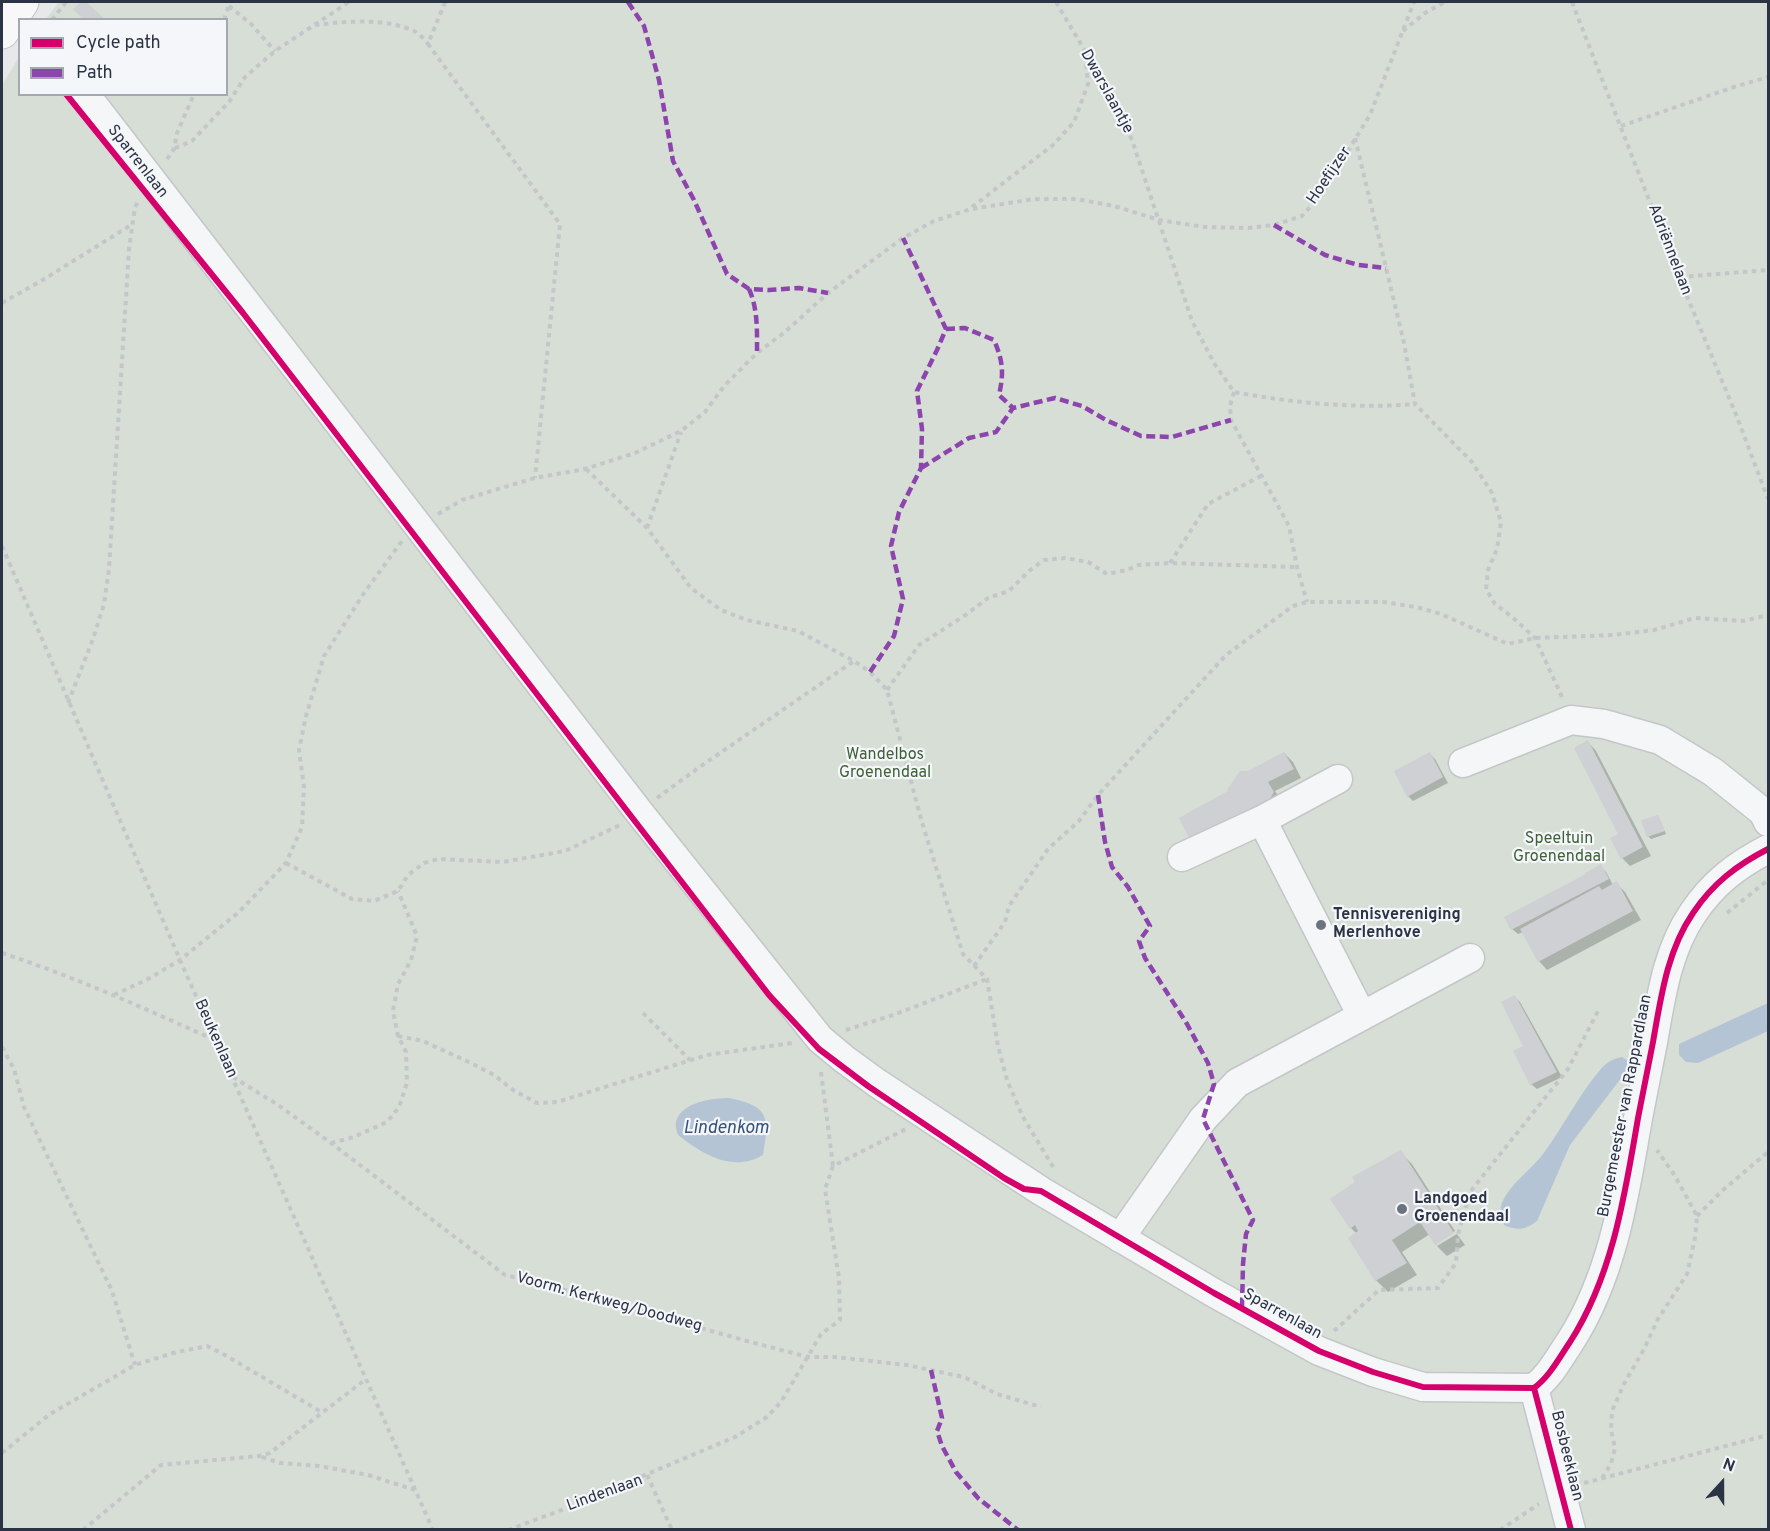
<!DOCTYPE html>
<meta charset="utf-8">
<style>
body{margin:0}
#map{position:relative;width:1770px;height:1531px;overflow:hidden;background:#e6e8ea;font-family:Overpass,sans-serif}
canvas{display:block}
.frame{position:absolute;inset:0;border:3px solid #2b3445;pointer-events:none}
.legend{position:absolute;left:18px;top:18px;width:210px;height:78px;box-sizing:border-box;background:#f4f6f9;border:2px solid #a4a8b1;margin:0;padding:8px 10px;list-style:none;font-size:18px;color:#2b3445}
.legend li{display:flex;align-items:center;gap:12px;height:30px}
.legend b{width:30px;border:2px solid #a4a8b1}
.north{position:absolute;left:1692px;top:1453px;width:60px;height:60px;-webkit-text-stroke:4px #f4f6f9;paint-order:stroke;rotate:21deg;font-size:16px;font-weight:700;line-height:24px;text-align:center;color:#2b3445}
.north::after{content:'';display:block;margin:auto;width:21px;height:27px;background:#2b3445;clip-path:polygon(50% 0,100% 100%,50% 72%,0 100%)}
</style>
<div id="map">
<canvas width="1770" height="1531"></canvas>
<div class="frame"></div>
<ul class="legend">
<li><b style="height:8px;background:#d6006c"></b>Cycle path</li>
<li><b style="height:8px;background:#8e44ad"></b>Path</li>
</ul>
<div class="north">N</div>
</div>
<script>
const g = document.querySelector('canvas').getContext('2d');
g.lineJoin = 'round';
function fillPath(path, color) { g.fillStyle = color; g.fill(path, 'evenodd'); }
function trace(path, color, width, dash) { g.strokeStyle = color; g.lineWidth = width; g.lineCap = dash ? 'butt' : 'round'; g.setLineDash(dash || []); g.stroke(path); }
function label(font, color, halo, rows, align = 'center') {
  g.font = font + ' Overpass,sans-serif'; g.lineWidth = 4.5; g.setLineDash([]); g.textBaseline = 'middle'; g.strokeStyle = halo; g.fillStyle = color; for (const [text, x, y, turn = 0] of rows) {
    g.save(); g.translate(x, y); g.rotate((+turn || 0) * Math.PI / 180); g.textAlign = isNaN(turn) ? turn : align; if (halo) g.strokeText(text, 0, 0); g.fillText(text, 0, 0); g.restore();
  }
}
const green = new Path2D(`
 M 59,2 L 1768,2 L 1768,1529 L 2,1529 L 2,85 L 19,57 L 20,94 L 226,94 L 226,20 L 46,19 Z`);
const water = new Path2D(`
 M 1768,1003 L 1768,1031 L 1698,1063 L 1686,1062 L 1679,1055 L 1679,1044 Z
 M 1622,1057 L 1628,1061 L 1625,1073 L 1570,1145 L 1537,1221 C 1525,1230 1518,1231 1504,1225 C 1501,1217 1499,1211 1502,1203 C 1510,1184 1531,1170 1543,1154 C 1563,1127 1578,1096 1600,1070 C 1607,1062 1612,1059 1622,1057 Z
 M 729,1098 C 769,1106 770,1117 763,1155 C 733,1173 702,1154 678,1135 C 677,1131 675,1126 676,1122 C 681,1102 713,1098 729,1098 Z`);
const shadow = new Path2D(`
 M 1588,742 L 1596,751 L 1651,856 L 1630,866 L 1622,858 L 1620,834 Z
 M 1284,753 L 1293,762 L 1301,778 L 1275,791 L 1282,801 L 1271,820 L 1231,792 L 1248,773 Z
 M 1430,754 L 1435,759 L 1448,783 L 1413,801 L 1408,796 Z
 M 1658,816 L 1666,834 L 1651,839 L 1648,836 Z
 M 1600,866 L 1606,872 L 1613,885 L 1616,883 L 1625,892 L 1641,920 L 1547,970 L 1539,961 L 1523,932 L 1518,934 L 1512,929 Z
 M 1515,997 L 1520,1002 L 1562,1077 L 1537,1089 L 1531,1084 Z
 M 1400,1152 L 1412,1164 L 1455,1231 L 1437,1242 L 1437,1245 L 1430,1234 L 1402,1252 L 1417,1275 L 1388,1292 L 1376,1280 L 1357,1234 L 1351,1228 Z
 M 1457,1234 L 1465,1245 L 1447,1256 L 1437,1246 Z`);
const building = new Path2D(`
 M 81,2 L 86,2 L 106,20 L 79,20 L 81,17 L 73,9 Z
 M 1588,740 L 1643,847 L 1621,859 L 1610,838 L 1618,834 L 1574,748 Z
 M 1284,752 L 1294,769 L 1268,782 L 1274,792 L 1262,812 L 1191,841 L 1179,818 L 1228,791 L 1227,790 L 1240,771 L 1248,771 Z
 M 1430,752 L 1443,777 L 1407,797 L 1394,771 Z
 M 1658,815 L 1665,831 L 1647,837 L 1641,820 Z
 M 1601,864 L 1609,879 L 1511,930 L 1504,917 L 1586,874 L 1585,873 Z
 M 1617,881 L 1633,911 L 1538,962 L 1520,929 L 1599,886 L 1602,890 Z
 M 1515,995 L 1557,1072 L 1530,1085 L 1513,1051 L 1523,1046 L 1501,1002 Z
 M 1401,1150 L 1454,1233 L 1435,1245 L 1420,1222 L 1392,1240 L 1407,1263 L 1375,1281 L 1348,1238 L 1358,1231 L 1355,1225 L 1350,1229 L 1330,1199 L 1355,1182 L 1352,1177 Z`);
const path = new Path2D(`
 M 445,2 L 428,44 L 560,224 L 535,478
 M 1056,2 L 1111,95 L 1132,140 L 1192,321 L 1214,363 L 1234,392 C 1294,403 1354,409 1415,404
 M 1572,2 L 1679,277 L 1737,417 L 1768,499
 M 229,6 L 251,24 L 275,51
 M 52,20 L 66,2
 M 224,20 L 230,2
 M 315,25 C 345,21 386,18 414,31 C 419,33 424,39 428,44
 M 1403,31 L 1425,13 L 1445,2
 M 1621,126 L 1734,87 L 1768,77
 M 1355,138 L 1404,343 L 1415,404 L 1472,462 L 1492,493 L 1501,522 L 1497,549 L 1488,570 L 1486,589 L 1495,604 L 1511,616 L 1535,638 L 1562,697
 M 175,148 L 192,141 L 229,102 L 245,77 L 275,51 L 349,2
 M 167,159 L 174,149 L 177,133 L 194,94
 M 972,207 L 1053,145 L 1074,122 L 1088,84 L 1085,52
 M 1680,277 L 1768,270
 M 2,303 L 41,281 L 131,225
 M 1234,392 L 1230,406 L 1231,420 L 1289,526 L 1297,567 L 1307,602
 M 586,469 L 647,528 L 691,588 L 721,610 L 747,620 L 798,631 L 854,661 L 870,672 L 887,690 L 921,819 L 963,954 L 987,979 L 998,1046 L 1007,1080 L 1023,1117 L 1055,1170
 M 438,514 L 462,500 L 498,489 L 535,478 L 585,469 L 635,453 L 681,431 L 705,412 L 725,385 L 757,353 L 785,332 L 828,293 L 903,238 L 934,221 L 971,209 L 1034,199 L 1076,199 L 1114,206 L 1159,220 L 1204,227 L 1248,228 L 1274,225 L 1302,216 L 1320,196 L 1370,115 L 1414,2
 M 647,528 L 681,432
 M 2,546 L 180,960 L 433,1530
 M 1170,563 L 1208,504 L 1261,476
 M 887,690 L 919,645 L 967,614 L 988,598 L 1009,591 L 1029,571 L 1044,560 L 1065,558 L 1088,562 L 1107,574 L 1127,570 L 1138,565 L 1170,563 L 1297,567
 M 68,703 L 93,639 L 104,604 L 109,569 L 129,249 L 135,207 L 139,200
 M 657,798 L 701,766 L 854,661
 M 286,863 L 352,899 L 374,901 L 398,891 L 408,875 L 424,863 L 438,859 L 503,862 L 565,851 L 620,825
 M 1727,913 L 1768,880
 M 2,953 C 75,977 146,1009 217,1041
 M 974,966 L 1005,922 L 1009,906 L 1048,849 L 1079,821 L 1098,795 L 1226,655 L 1293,606 L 1307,602 L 1383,602 L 1416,607 L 1441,614 L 1508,644 L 1535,638 L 1614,635 L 1654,630 L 1695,618 L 1743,621 L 1768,615
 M 114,995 L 148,979 L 180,960 L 239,912 L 286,863 L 302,827 L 304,787 L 299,750 L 306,716 L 324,656 L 364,593 L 402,541
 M 643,1013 L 690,1060
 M 846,1030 L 893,1015 L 987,979
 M 398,1036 L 423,1041 L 471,1063 L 494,1075 L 513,1090 L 537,1103 L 557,1102 L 707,1055 L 792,1043
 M 2,1047 L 14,1069 L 24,1107 L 112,1291 L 135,1365
 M 821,1072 L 833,1166
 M 233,1077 L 278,1105 L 331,1143 L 505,1275 L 573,1292 L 747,1341 L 808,1357 L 835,1357 L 907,1365 L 964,1377 L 997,1394 L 1041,1407
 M 331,1143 L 354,1137 L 387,1122 L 399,1107 L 407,1083 L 406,1052 L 398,1036 L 393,1011 L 398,984 L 411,960 L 417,936 L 398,891
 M 1697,1216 L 1723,1190 L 1768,1152
 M 1334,1331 L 1379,1290 L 1438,1288 L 1456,1263 L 1458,1235 L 1470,1192 L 1568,1069 L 1598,1011
 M 2,1453 L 50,1414 L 135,1365 L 173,1353 L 207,1346 L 225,1355 L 323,1413
 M 262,1457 L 280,1463 L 319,1466 L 368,1475 L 415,1490
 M 647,1475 L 672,1530
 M 1602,1478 L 1611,1464 L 1615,1448 L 1611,1430 L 1612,1411 L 1624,1384 L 1644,1349 L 1658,1319 L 1687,1274 L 1695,1238 L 1697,1216 L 1675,1176 L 1657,1150
 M 1584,1483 L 1768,1435
 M 83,1530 L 161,1465 L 259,1456 L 270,1453 L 366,1379
 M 508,1530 L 559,1511 L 702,1451 L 735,1437 L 767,1417 L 781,1402 L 821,1334 L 840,1320 L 839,1278 L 825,1189 L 833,1166 L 906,1129
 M 1500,1530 L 1539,1504`);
const minor = new Path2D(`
 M 85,94 L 639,812 L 820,1039 L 844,1059 L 877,1083 L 1041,1191 L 1214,1293 L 1319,1351 L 1373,1372 L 1423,1387 L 1534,1388
 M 1463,763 L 1571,720 L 1604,724 L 1660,740 L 1713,772 L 1763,812 L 1768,822
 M 1262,820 L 1362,1016
 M 1182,857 L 1262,820 L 1338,779
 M 1120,1238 L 1203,1119 L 1237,1083 L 1470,958
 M 1534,1388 C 1550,1376 1559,1358 1570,1342 C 1613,1275 1625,1194 1638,1118 C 1643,1092 1648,1067 1653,1042 C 1661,997 1667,951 1693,913 C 1713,883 1737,865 1768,849
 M 1534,1388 L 1571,1530`);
const major = new Path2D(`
 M 2,32 L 22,2`);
const quiet = new Path2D(`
 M 628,2 L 644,26 L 659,80 L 673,161 L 694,200 L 727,274 L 749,289 L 769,290 L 799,288 L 828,293
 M 1274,225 L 1325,255 L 1358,265 L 1386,268
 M 749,289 C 758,309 757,331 757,353
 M 946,329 L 965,328 L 994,340 C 1003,361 1004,373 999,395 L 1013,408
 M 921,468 L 969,438 L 996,432 L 1013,408 L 1055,398 L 1082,406 L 1106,420 L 1141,436 L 1172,437 L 1231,420
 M 870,672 L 894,636 L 903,599 L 891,546 L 899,512 L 921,468 L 922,429 L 917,391 L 937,350 L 946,329 L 903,238
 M 1098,795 L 1105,842 L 1112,867 L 1128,887 L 1150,926 L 1139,941 L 1145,958 L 1187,1024 L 1208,1063 L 1214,1084 L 1203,1119 L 1253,1220 L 1246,1234 L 1243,1264 L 1242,1308
 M 931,1370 L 942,1418 L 937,1431 L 942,1446 L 956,1472 L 978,1498 L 1018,1530`);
const cycleway = new Path2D(`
 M 66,94 L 243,313 L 769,995 L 819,1049 L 868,1086 L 1004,1178 L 1024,1189 L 1041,1191 L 1214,1293 L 1319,1351 L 1373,1372 L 1423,1387 L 1534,1388
 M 1534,1388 C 1550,1376 1559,1358 1570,1342 C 1613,1275 1625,1194 1638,1118 C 1643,1092 1648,1067 1653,1042 C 1661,997 1667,951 1693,913 C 1713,883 1737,865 1768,849
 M 1534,1388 L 1571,1530`);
const markers = [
 [1321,925,6,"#6c737f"],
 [1402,1209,6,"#6c737f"]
];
const streetNames = [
 ["Dwarslaantje",1106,92,61],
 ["Sparrenlaan",137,162,52],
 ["Hoefijzer",1330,176,-56],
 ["Adriënnelaan",1669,250,69],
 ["Beukenlaan",215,1039,66],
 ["Burgemeester van Rappardlaan",1626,1106,-79],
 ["Voorm. Kerkweg/Doodweg",609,1303,15],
 ["Sparrenlaan",1282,1315,29],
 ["Bosbeeklaan",1566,1456,76],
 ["Lindenlaan",605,1494,-20]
];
const parkNames = [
 ["Wandelbos",885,756],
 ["Groenendaal",885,774],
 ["Speeltuin",1559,840],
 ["Groenendaal",1559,858]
];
const poiNames = [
 ["Tennisvereniging",1333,916],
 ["Merlenhove",1333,934],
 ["Landgoed",1414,1200],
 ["Groenendaal",1414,1218]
];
const waterNames = [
 ["Lindenkom",726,1129]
];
fillPath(green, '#d6ded6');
fillPath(water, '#b4c4d5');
fillPath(shadow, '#0003');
fillPath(building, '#ced0d3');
trace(minor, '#c4c6c8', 31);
trace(major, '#c2c5c8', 35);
trace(path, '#c5c6ca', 4, [4.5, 4.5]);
trace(minor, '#f5f6f7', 28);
trace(major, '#f8f8f8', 33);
trace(quiet, '#8e44ad', 4.5, [9, 4.5]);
trace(cycleway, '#d6006c', 6);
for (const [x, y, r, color] of markers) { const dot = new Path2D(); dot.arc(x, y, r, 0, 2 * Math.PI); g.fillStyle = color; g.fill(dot); trace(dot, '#f4f6f9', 2); }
label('16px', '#2b3445', '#f4f6f9', streetNames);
label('16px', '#3f6138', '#f4f6f9', parkNames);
label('bold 16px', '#2b3445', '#f4f6f9', poiNames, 'left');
label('italic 18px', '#34527a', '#f4f6f9', waterNames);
</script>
